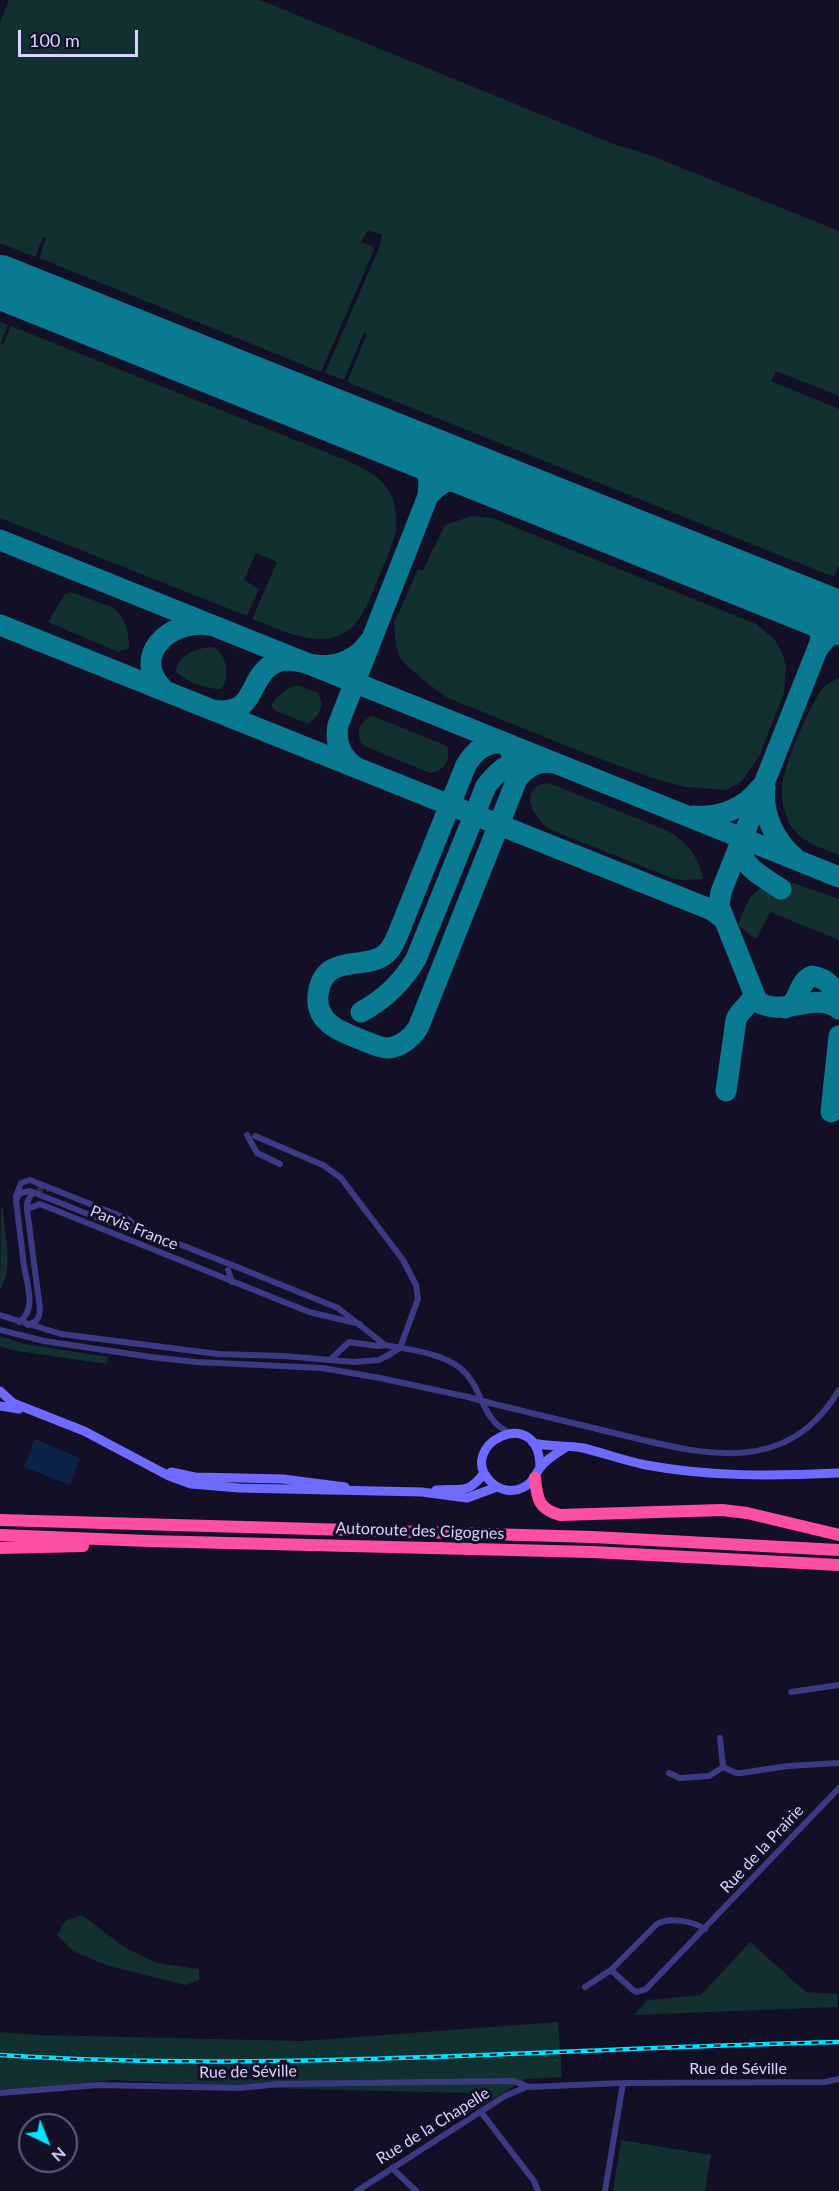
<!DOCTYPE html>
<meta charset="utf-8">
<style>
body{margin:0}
#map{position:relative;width:839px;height:2191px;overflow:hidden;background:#130f26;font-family:Lato,sans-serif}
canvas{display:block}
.north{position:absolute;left:18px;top:2113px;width:60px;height:60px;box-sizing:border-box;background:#130f26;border:2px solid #625e7d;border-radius:50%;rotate:137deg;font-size:16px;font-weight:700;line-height:24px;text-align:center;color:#d9d4ff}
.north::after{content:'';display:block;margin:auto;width:21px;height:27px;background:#00e5ff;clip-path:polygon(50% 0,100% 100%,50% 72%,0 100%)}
.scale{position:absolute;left:18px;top:30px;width:120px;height:27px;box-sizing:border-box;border:3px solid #d9d4ff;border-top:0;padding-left:8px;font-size:18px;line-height:21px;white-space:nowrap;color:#d9d4ff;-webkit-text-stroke:4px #130f26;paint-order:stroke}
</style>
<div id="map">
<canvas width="839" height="2191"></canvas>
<div class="north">N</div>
<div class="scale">100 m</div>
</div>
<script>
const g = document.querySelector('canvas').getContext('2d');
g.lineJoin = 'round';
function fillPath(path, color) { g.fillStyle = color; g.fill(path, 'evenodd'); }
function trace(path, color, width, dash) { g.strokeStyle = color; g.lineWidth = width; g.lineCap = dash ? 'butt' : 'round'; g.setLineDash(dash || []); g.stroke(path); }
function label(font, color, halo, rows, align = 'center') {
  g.font = font + ' Lato,sans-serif'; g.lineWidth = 6; g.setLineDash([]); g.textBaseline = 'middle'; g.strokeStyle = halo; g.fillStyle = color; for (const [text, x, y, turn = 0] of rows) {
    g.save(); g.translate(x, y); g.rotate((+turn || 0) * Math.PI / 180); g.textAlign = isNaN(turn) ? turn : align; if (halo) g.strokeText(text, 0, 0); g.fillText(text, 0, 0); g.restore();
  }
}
const green = new Path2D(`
 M 9,0 L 260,0 L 616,145 L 647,154 L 839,231 L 839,396 L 776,371 L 771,381 L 839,409 L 839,565 L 834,577 L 347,382 L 367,334 L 364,332 L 344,380 L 325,373 L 379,248 L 382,235 L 368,230 L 361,242 L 372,246 L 374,250 L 321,372 L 39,258 L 46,239 L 43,237 L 35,257 L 0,243 L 0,23 Z
 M 0,322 L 8,325 L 1,343 L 3,345 L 11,326 L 348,461 C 381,475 399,491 396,530 C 392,549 382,568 375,586 C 371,596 367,607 361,616 C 335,658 286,632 252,619 L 277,562 L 256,553 L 244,580 L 259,589 L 247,616 L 0,518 Z
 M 472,516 L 492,518 L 756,624 L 775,640 L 783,655 L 786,668 L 784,693 L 759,757 L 741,782 L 726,790 L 685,787 L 655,779 L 579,751 L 446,697 L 422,679 L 402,661 L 396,646 L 394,623 L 418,569 L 423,570 L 445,525 Z
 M 71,592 L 114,608 C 126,618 129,633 129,648 L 118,652 L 48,622 L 65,594 Z
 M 210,647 L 216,648 C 227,659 231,676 221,689 C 205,689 188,682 176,672 C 177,655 195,649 210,647 Z
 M 839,678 L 839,855 C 821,848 799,841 789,823 C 784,812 781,798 782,786 C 783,768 813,696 826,685 C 830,682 835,680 839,678 Z
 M 298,685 L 318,693 C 325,706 320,716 308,724 L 274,710 L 271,705 C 278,695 286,688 298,685 Z
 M 373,716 L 447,746 C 452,759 443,772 430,773 L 362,745 C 356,733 359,720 373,716 Z
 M 549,783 L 666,830 C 687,842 698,855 703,879 L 685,880 L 674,879 L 549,829 C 532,816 517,787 549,783 Z
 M 781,882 L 793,883 L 839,899 L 839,940 L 770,912 L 756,939 L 738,925 C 751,894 748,891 781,882 Z
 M 1,1207 L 3,1208 C 4,1237 15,1263 0,1290 Z
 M 0,1336 L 25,1344 L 108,1357 L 107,1364 L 11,1350 L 0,1346 Z
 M 82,1915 L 124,1947 L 157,1963 L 199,1969 L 199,1980 L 186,1985 L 106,1965 L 73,1951 L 57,1935 L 65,1921 Z
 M 750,1942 L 806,1992 L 838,1994 L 837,2007 L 634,2015 L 648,2000 L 701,1995 Z
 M 558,2022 L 562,2077 L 526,2079 L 477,2109 L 468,2093 L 301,2089 L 113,2080 L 0,2091 L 0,2032 L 40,2035 L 303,2041 Z
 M 621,2140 L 711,2155 L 705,2191 L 613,2191 Z`);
const water = new Path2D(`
 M 35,1439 L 80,1458 L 70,1485 L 24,1467 Z`);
const taxiway = new Path2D(`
 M 406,445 C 426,458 431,472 428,496 C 444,477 464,473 488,477
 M 0,540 L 839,877
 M 784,596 C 804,607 819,615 821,640 L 721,892 L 719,906 L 757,1001 C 782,1019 815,990 839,1009
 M 0,625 L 712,910 L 724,919
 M 819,647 L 831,633 L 839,630
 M 165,691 C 129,657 169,619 209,625
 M 213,710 C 256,717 247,681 271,665 C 287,655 300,663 316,665 C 337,668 358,659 369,642
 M 354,766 C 340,756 335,742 338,725 L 428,496
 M 515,783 C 519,768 515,755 505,743 C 487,741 475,750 466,765 L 398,934 C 394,943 391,951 383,956 C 361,970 323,953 318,995 C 315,1023 341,1032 362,1040 C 370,1043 379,1048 388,1048 C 401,1047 411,1038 418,1028 L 517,779 C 528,766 539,760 555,763
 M 765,788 C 762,815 775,841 795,858
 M 693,816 C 719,818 744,809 760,788
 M 743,839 C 735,865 762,876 781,889
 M 785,1008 C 801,1002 797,982 812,976 C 831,979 833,989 839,1005
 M 361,1012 C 385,999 402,983 416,959 L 486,786 C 497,772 509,761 527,759
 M 726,1091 L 736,1020 C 739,1010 751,1005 754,994
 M 831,1112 L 839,1036`);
const runway = new Path2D(`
 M 0,282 L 839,618`);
const streetTunnel = new Path2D(`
 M 31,1195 L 36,1189 L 49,1189`);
const street = new Path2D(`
 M 247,1135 L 257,1153 L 280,1164
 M 27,1209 L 40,1204 L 309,1312 L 360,1324
 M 237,1267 L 338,1308 L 385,1345
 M 228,1270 L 232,1282
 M 0,1315 L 61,1334 L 218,1354 L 284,1356 L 354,1362 L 379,1360 L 392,1353 L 400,1348 L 418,1299 L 416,1285 L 403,1260 L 341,1178 L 323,1165 L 255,1136
 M 19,1322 C 37,1310 27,1284 24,1266
 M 28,1325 C 37,1322 39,1319 40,1309 L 27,1209 L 27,1203 L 31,1195
 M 0,1330 L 44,1341 L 151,1357 L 196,1362 L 322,1368 L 380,1378 L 468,1397
 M 331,1359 L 349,1342 L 378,1346 L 385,1345 C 409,1350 440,1352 460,1368 C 484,1387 479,1419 510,1433
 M 494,1404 C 535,1414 577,1424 618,1434 C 701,1454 786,1479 839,1390
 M 791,1692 L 839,1685
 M 720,1738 L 723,1767
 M 669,1773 L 680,1778 L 709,1776 L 723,1767 L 736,1773 L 741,1773 L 788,1766 L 839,1763
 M 611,1970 L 633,1990 L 637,1992 L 646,1989 L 839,1788
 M 585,1987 L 611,1970 L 657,1924 C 671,1917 692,1921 705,1929
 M 527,2087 L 623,2083 L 825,2082 L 839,2079
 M 0,2093 L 98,2085 L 240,2088 L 279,2084 L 513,2081 L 529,2087
 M 481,2112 L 534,2181 L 538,2191
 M 392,2168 L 416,2191
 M 357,2191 L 505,2096 L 524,2088
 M 605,2191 L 623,2083`);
const secondary = new Path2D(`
 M 0,1391 L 13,1403 L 84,1431 L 169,1476 L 191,1484 L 239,1488 L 422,1492 L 467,1498 L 497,1487
 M 0,1406 L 19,1409
 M 533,1443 C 550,1447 567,1445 583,1448 C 604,1453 625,1461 646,1465 C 710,1477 774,1476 839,1473
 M 540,1468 C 540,1400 452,1447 492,1483 C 500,1490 512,1493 522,1488 C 532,1484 534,1476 540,1468 C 546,1459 557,1453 565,1448
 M 171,1472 L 195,1477 L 283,1479 L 345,1487
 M 436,1490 C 461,1488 468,1495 484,1473`);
const highway = new Path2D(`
 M 535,1478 C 537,1498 538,1509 560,1515 L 722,1510 L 747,1513 L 839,1535
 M 0,1520 L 593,1537 L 839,1550
 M 0,1535 L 148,1541 L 593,1552 L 839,1565
 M 0,1548 L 83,1546`);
const rail = new Path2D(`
 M 0,2055 C 280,2073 559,2048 839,2042`);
const streetBridge = new Path2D(`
 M 16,1196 L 21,1183 L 30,1180 L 128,1219 L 143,1231
 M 24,1266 L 16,1200 L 20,1193 L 30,1191 L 123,1228 L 151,1233 L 237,1267
 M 468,1397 L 494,1404`);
const streetNames = [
 ["Parvis France",134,1228,22],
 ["Autoroute des Cigognes",420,1531,2],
 ["Rue de la Prairie",762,1849,-47],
 ["Rue de Séville",738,2069],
 ["Rue de Séville",248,2072,-1],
 ["Rue de la Chapelle",433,2126,-32]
];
fillPath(green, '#12302f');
fillPath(water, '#0c2248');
trace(taxiway, '#0a7a92', 21);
trace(runway, '#0a7a92', 54);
trace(streetTunnel, '#312d47', 6, [6, 3]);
trace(street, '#3d3a85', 6);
trace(secondary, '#6f6bff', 9);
trace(highway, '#ff4fa3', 12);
trace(rail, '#00e5ff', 4.5);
trace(rail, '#130f26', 2, [7]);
trace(streetBridge, '#3d3a85', 6);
label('16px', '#d9d4ff', '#130f26', streetNames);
</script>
